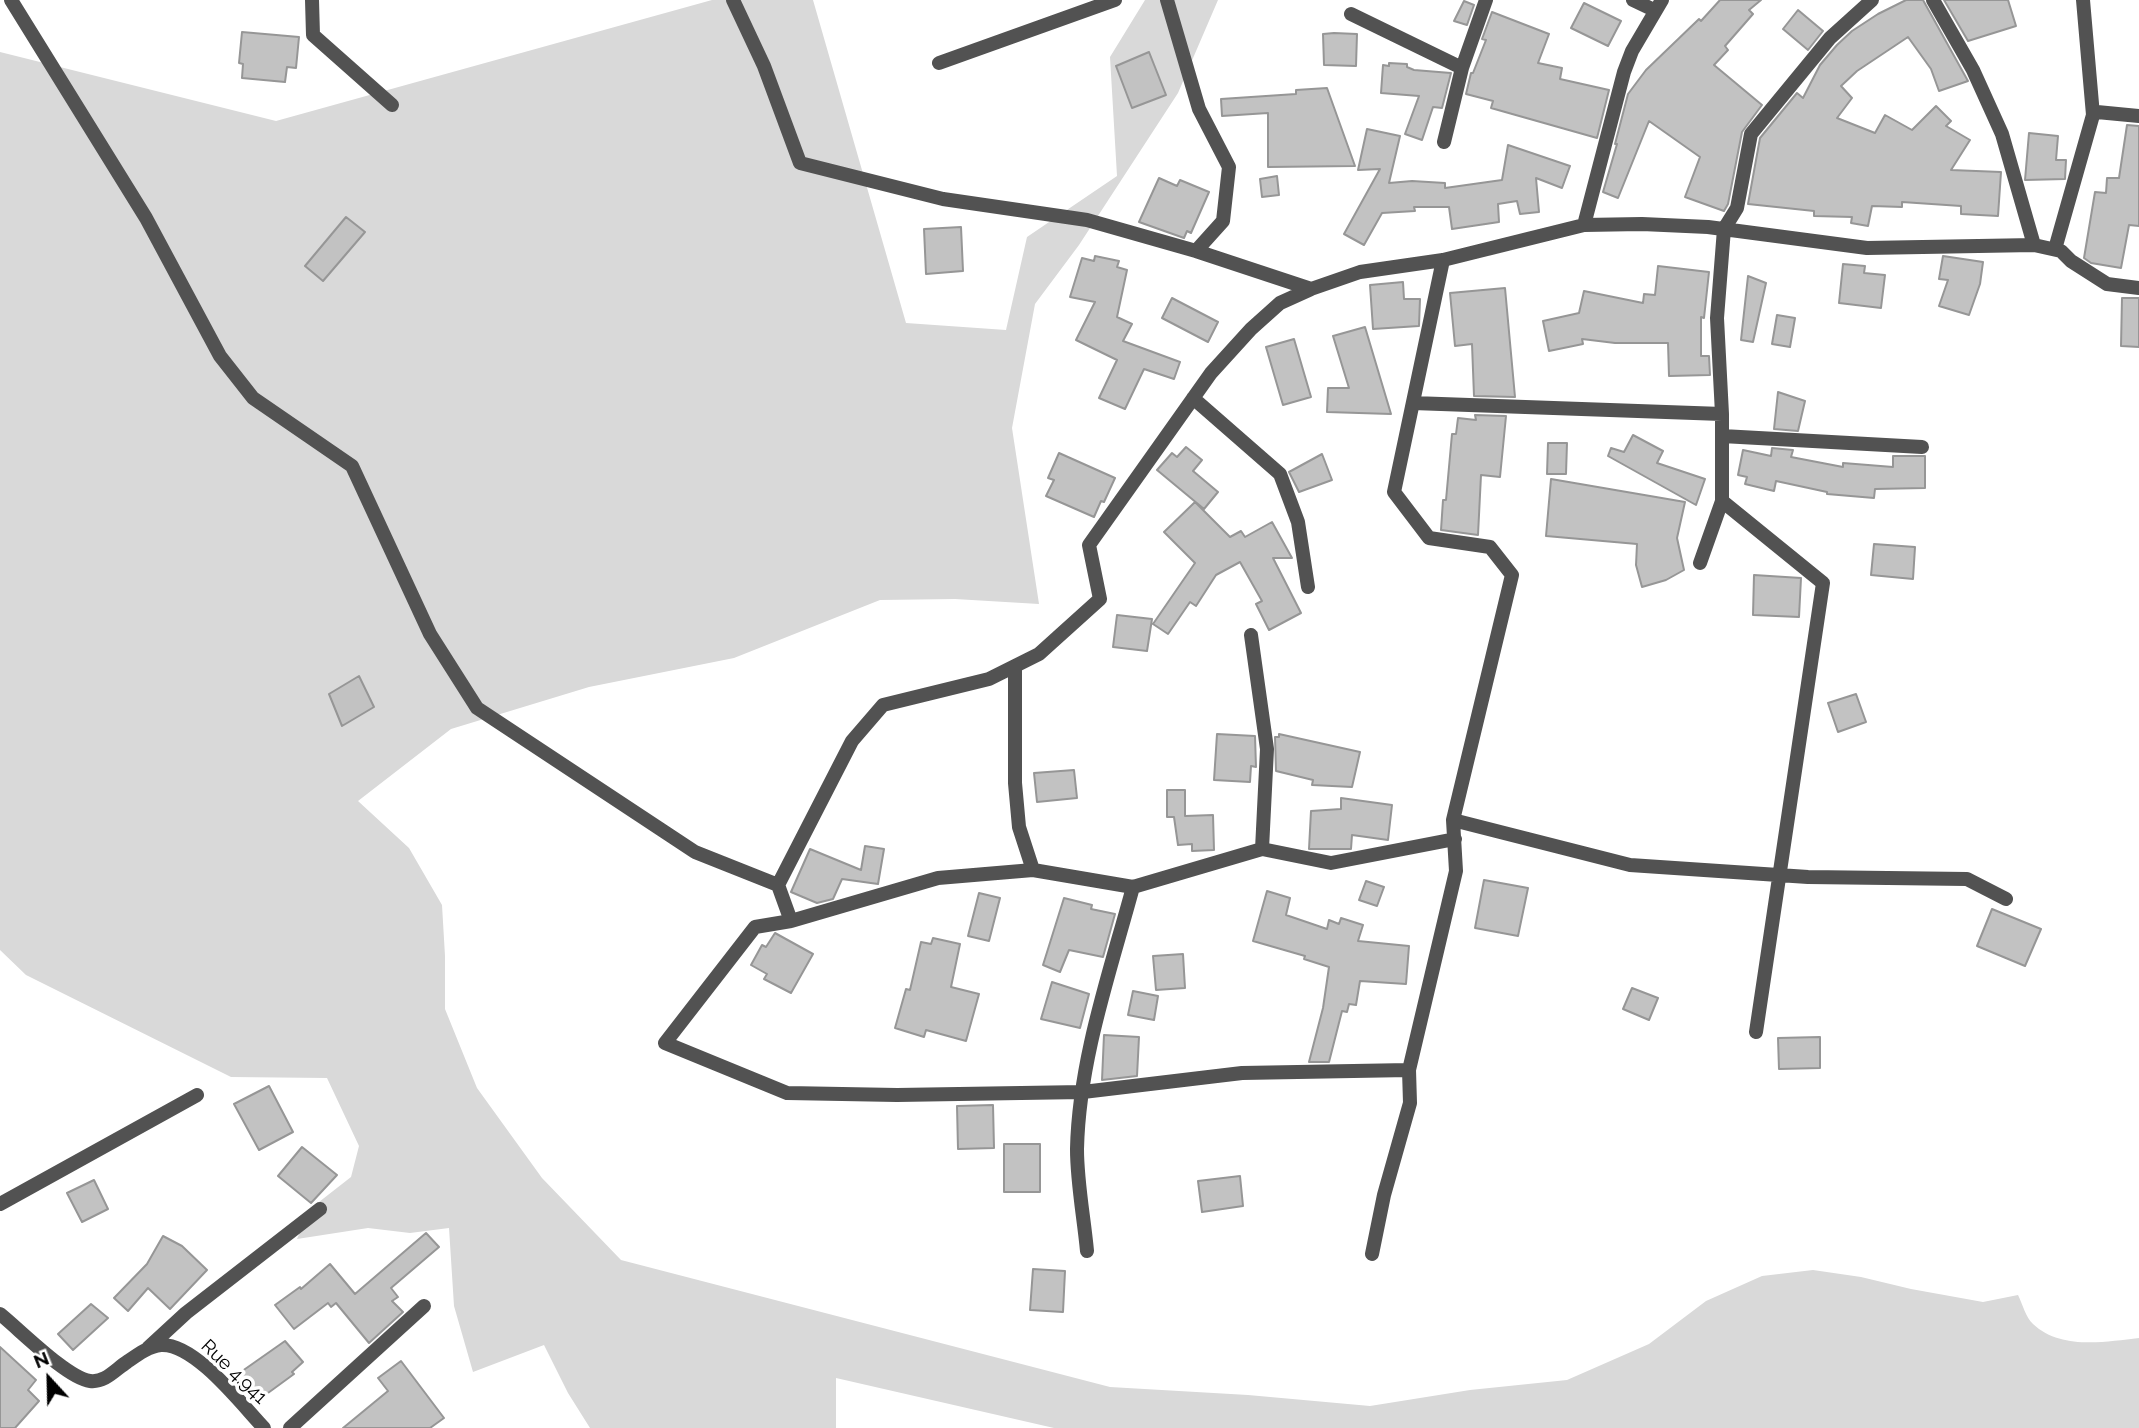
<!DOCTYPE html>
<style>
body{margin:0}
#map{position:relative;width:2139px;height:1428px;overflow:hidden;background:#fff;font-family:Raleway,sans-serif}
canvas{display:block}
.north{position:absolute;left:14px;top:1344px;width:70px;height:70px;-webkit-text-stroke:5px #fff;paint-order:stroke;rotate:338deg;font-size:19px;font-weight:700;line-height:28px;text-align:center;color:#000}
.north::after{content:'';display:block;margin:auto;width:24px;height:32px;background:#000;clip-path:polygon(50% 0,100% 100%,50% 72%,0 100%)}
</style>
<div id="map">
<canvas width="2139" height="1428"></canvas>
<div class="north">N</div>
</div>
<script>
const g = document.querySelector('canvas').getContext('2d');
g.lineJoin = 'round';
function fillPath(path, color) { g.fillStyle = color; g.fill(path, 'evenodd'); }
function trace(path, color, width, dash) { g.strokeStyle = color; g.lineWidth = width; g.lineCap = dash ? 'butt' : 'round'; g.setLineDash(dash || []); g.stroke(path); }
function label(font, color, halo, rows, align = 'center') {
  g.font = font + ' Raleway,sans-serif'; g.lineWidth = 7; g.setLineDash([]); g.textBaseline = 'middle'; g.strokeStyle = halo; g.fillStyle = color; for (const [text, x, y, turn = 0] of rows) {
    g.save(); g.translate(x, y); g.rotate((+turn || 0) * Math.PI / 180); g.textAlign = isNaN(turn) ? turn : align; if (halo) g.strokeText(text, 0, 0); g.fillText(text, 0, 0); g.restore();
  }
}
const green = new Path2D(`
 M 712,0 L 813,0 L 906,323 L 1006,330 L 1027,237 L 1117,176 L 1110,57 L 1145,0 L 1218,0 L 1178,93 L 1079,245 L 1035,304 L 1012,428 L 1039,604 L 955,599 L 880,600 L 734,658 L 589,687 L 451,729 L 358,801 L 409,848 L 442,905 L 445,956 L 445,1009 L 477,1088 L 542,1178 L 621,1260 L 1110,1387 L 1248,1395 L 1370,1406 L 1470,1390 L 1567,1380 L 1649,1344 L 1706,1301 L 1762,1276 L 1813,1270 L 1861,1277 L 1911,1289 L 1983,1302 L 2018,1295 C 2022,1303 2026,1318 2033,1324 C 2061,1350 2104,1342 2139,1338 L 2139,1428 L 1054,1428 L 836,1378 L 836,1428 L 590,1428 L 568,1393 L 544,1345 L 473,1372 L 454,1306 L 449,1228 L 410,1233 L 368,1228 L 297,1239 L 310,1209 L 351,1177 L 359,1146 L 327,1078 L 231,1077 L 26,975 L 0,950 L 0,52 L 276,121 Z`);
const building = new Path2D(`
 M 1720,0 L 1761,0 L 1749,10 L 1753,14 L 1725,46 L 1728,50 L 1714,65 L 1762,105 L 1742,132 L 1728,204 L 1724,211 L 1685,197 L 1700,157 L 1649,121 L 1618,198 L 1603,192 L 1617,144 L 1615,144 L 1628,94 L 1646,70 L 1699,19 L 1701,21 Z
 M 1906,0 L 1923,0 L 1968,81 L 1939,91 L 1931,69 L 1908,37 L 1857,71 L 1841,86 L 1852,98 L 1837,118 L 1875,133 L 1885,115 L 1912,130 L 1936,106 L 1951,121 L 1946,126 L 1970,140 L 1951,170 L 2001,172 L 1998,216 L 1961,214 L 1961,206 L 1902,202 L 1902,207 L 1872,206 L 1868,226 L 1851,223 L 1852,217 L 1814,216 L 1814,211 L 1748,204 L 1760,138 L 1797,93 L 1803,98 L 1820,65 L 1837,45 L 1852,31 L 1878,14 Z
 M 1944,0 L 2008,0 L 2016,26 L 1968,41 Z
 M 1464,1 L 1474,5 L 1467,25 L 1454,21 Z
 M 1584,3 L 1621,21 L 1608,46 L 1571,28 Z
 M 1798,10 L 1823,31 L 1808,50 L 1783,29 Z
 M 1492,12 L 1549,34 L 1538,63 L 1562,68 L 1560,79 L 1609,90 L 1597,138 L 1491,108 L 1493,101 L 1466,94 L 1471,73 L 1473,73 L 1486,40 L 1482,39 Z
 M 242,32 L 299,37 L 296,68 L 287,67 L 285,82 L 242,78 L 243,64 L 239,63 Z
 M 1334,33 L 1357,34 L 1356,66 L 1324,65 L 1323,34 Z
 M 1149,52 L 1166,95 L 1132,108 L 1116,66 Z
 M 1389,63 L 1407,64 L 1407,67 L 1414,70 L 1451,73 L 1442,108 L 1433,107 L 1422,140 L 1405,134 L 1419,96 L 1381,93 L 1383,65 L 1389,66 Z
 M 1327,88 L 1355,166 L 1268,167 L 1268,113 L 1222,116 L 1221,99 L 1296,94 L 1296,90 Z
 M 2127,125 L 2139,126 L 2139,226 L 2129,225 L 2121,268 L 2091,263 L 2084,258 L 2095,192 L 2106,193 L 2107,178 L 2119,178 Z
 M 1367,129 L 1400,136 L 1389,183 L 1412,181 L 1445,183 L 1445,188 L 1502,180 L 1508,145 L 1570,166 L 1562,188 L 1536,178 L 1539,212 L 1520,214 L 1517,201 L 1498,204 L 1499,222 L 1452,229 L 1449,207 L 1414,207 L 1415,211 L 1382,213 L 1364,245 L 1344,234 L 1380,169 L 1358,170 Z
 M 2029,133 L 2058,136 L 2056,160 L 2066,160 L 2065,179 L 2025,180 Z
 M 1277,176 L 1279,195 L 1262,197 L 1260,179 Z
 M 1159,178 L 1177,186 L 1180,180 L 1209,192 L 1191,233 L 1187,231 L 1184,238 L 1139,222 Z
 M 346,217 L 365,232 L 323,281 L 305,266 Z
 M 961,227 L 963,271 L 926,274 L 924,229 Z
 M 1095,256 L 1119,261 L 1117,267 L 1127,270 L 1117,317 L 1132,324 L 1123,341 L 1180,362 L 1174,379 L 1144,369 L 1125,409 L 1099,398 L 1117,360 L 1076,340 L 1095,302 L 1070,297 L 1082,258 L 1094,261 Z
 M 1943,256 L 1983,262 L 1980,284 L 1969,315 L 1939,306 L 1948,280 L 1939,279 Z
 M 1843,264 L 1865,266 L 1864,273 L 1885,275 L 1881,308 L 1839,303 Z
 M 1658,266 L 1709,272 L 1704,318 L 1701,317 L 1701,356 L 1709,356 L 1710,375 L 1669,376 L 1668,343 L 1615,343 L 1582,339 L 1583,344 L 1549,351 L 1543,321 L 1579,313 L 1584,291 L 1643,303 L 1644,294 L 1655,295 Z
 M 1748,276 L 1766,283 L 1753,342 L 1741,340 Z
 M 1403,282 L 1404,299 L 1420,299 L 1419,326 L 1373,329 L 1370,285 Z
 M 1505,288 L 1515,397 L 1474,396 L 1472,344 L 1455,346 L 1450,293 Z
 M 1172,298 L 1218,322 L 1208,342 L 1162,318 Z
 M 2122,298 L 2139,298 L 2139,347 L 2121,346 Z
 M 1777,315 L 1795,318 L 1790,347 L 1772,344 Z
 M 1365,327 L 1391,414 L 1327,412 L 1328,388 L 1349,388 L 1333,336 Z
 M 1294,339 L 1311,397 L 1283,405 L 1266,347 Z
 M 1778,392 L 1805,401 L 1798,431 L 1774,429 Z
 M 1475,415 L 1506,416 L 1500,477 L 1481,475 L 1478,535 L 1441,530 L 1443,500 L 1446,500 L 1452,434 L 1456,434 L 1458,418 L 1476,420 Z
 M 1633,435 L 1663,451 L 1657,463 L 1705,479 L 1696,505 L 1608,456 L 1611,448 L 1624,452 Z
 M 1548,443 L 1567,443 L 1566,474 L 1547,474 Z
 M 1186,447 L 1202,460 L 1193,471 L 1218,492 L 1204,509 L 1157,470 L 1172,453 L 1177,457 Z
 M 1772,448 L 1793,450 L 1791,457 L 1843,467 L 1843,463 L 1893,467 L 1893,456 L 1925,456 L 1925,488 L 1875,489 L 1874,498 L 1827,494 L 1827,492 L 1776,481 L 1774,491 L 1745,484 L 1747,477 L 1738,475 L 1743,450 L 1771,456 Z
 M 1059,453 L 1115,478 L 1104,502 L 1101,501 L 1094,517 L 1046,496 L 1054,480 L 1048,478 Z
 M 1322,454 L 1332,480 L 1299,492 L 1289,472 Z
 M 1551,479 L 1685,502 L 1677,538 L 1684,570 L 1666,580 L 1642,587 L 1636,565 L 1637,544 L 1546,536 Z
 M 1195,502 L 1230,537 L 1241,531 L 1245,537 L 1272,522 L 1292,558 L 1273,558 L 1301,613 L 1269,630 L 1256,604 L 1262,601 L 1240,562 L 1216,575 L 1196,606 L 1190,602 L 1168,634 L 1153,624 L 1195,563 L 1164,532 Z
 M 1874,544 L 1915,547 L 1913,579 L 1871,575 Z
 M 1754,575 L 1801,578 L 1799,617 L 1753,615 Z
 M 1117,615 L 1152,619 L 1147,651 L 1113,647 Z
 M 359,676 L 374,707 L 342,726 L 329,694 Z
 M 1856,694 L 1866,722 L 1838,732 L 1828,703 Z
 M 1217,734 L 1255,736 L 1256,767 L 1251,766 L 1250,782 L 1214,780 Z
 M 1279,734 L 1360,752 L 1352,787 L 1312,785 L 1313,780 L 1276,771 L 1275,737 L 1279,737 Z
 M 1074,770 L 1077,798 L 1037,802 L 1034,773 Z
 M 1167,790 L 1185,790 L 1185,816 L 1213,815 L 1214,850 L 1192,851 L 1192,844 L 1178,845 L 1174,817 L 1167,817 Z
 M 1341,798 L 1392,805 L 1388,840 L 1352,835 L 1351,849 L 1309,849 L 1311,811 L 1341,809 Z
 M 865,846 L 884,849 L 878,884 L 842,879 L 833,899 L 817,903 L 791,892 L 810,849 L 861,870 Z
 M 1484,880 L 1528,888 L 1518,936 L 1475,928 Z
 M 1366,881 L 1384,887 L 1377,906 L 1359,900 Z
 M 1267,891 L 1290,898 L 1286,915 L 1327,929 L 1329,920 L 1339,924 L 1341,918 L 1363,925 L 1358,941 L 1409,946 L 1406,984 L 1360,981 L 1356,1005 L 1349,1004 L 1347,1012 L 1342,1011 L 1329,1062 L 1309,1062 L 1323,1008 L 1329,967 L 1304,959 L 1305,956 L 1253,941 Z
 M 979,893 L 1000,898 L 989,941 L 968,936 Z
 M 1064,898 L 1092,905 L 1091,909 L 1115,914 L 1103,957 L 1069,950 L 1060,972 L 1043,965 Z
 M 1992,909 L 2041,929 L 2025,966 L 1977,946 Z
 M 775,933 L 813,954 L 791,993 L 764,979 L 767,974 L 751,965 L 762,945 L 766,947 Z
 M 933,938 L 960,944 L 951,987 L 979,994 L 966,1041 L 926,1030 L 924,1037 L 895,1028 L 906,989 L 910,990 L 921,942 L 931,944 Z
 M 1183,954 L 1185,988 L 1156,990 L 1153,956 Z
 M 1052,982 L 1089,994 L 1080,1028 L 1041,1019 Z
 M 1632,988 L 1658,998 L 1649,1020 L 1623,1009 Z
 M 1133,991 L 1158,996 L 1154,1020 L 1128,1015 Z
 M 1104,1035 L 1139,1037 L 1137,1076 L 1102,1080 Z
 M 1820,1037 L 1820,1068 L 1779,1069 L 1778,1038 Z
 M 269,1086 L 293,1132 L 259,1150 L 234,1104 Z
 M 993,1105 L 994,1148 L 958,1149 L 957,1106 Z
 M 1004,1144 L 1040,1144 L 1040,1192 L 1004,1192 Z
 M 302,1147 L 337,1175 L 311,1203 L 278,1176 Z
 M 1240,1176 L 1243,1206 L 1202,1212 L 1198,1181 Z
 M 94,1180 L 108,1209 L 82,1222 L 67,1193 Z
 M 426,1233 L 439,1247 L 391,1288 L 398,1297 L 392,1301 L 403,1312 L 369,1343 L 336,1303 L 331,1307 L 328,1303 L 294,1329 L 275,1305 L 300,1287 L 301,1289 L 330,1264 L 355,1294 Z
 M 163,1236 L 182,1246 L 207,1270 L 170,1309 L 148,1288 L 128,1311 L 114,1298 L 147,1264 Z
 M 1033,1269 L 1065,1271 L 1063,1312 L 1030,1310 Z
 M 91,1304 L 108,1318 L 73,1350 L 58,1334 Z
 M 285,1341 L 303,1362 L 292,1372 L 294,1374 L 257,1401 L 238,1374 Z
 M 0,1347 L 36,1380 L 28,1390 L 39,1401 L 15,1428 L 0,1428 Z
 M 401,1361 L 444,1418 L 430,1428 L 343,1428 L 388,1391 L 378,1378 Z`);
const minor = new Path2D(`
 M 11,0 L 146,218 L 220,356 L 253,398 L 352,466 L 430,634 L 477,708 L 695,852 L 778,885 L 852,741 L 883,705 L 989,679 L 1039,654 L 1100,599 L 1089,545 L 1211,373 L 1251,329 L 1280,303 L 1311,289 L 1360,272 L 1443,260 L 1584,225 L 1642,224 L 1708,227 L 1867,248 L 2034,245 L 2061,251 L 2071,261 L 2107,284 L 2139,288
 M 312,0 L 313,35 L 392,105
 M 733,0 L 764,66 L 800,163 L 943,199 L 1087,220 L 1196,251 L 1311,289
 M 1167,0 L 1199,109 L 1229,167 L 1223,221 L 1196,251
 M 1633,0 L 1654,10
 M 1933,0 L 1973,70 L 2002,134 L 2034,245
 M 2083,0 L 2093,115
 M 1351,14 L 1462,68
 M 939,63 L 1115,0
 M 1444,142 L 1462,68 L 1486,0
 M 1584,225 L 1624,72 L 1632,51 L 1662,0
 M 2055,249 L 2093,115 L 2097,112 L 2139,116
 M 1193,398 L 1280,474 L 1298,522 L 1308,587
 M 1413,403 L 1722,414
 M 1722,436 L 1922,447
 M 1722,501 L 1823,583 L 1756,1032
 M 1700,563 L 1722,501 L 1722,414 L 1717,318 L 1724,229 L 1737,208 L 1751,134 L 1830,38 L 1872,0
 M 1251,635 L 1267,749 L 1262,849
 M 1015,666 L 1015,783 L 1019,827 L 1033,870
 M 1453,820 L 1630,865 L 1808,877 L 1967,879 L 2006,899
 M 778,885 L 791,921 L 938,878 L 1033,870 L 1133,887 L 1262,849 L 1331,863 L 1455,839
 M 791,921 L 755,927 L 665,1043 L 787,1093 L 897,1095 L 1083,1092 L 1242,1073 L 1409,1070 L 1456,871 L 1453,820 L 1512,575 L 1490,547 L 1429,538 L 1394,492 L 1443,260
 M 0,1204 L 197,1095
 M 1087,1251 C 1084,1218 1077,1183 1077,1149 C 1079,1060 1110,972 1133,887
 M 1372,1254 L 1384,1195 L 1410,1103 L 1409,1070
 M 0,1314 C 20,1330 67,1378 90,1381 C 105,1383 116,1369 127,1362 C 137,1355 149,1346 161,1345 C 195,1343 242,1405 264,1428
 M 148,1348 L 186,1313 L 320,1209
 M 290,1428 L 424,1306`);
const streetNames = [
 ["Rue 4.941",234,1372,44]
];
fillPath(green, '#d9d9d9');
fillPath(building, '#c2c2c2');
trace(building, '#969696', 2);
trace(minor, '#525252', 14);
label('19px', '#000', '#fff', streetNames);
</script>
